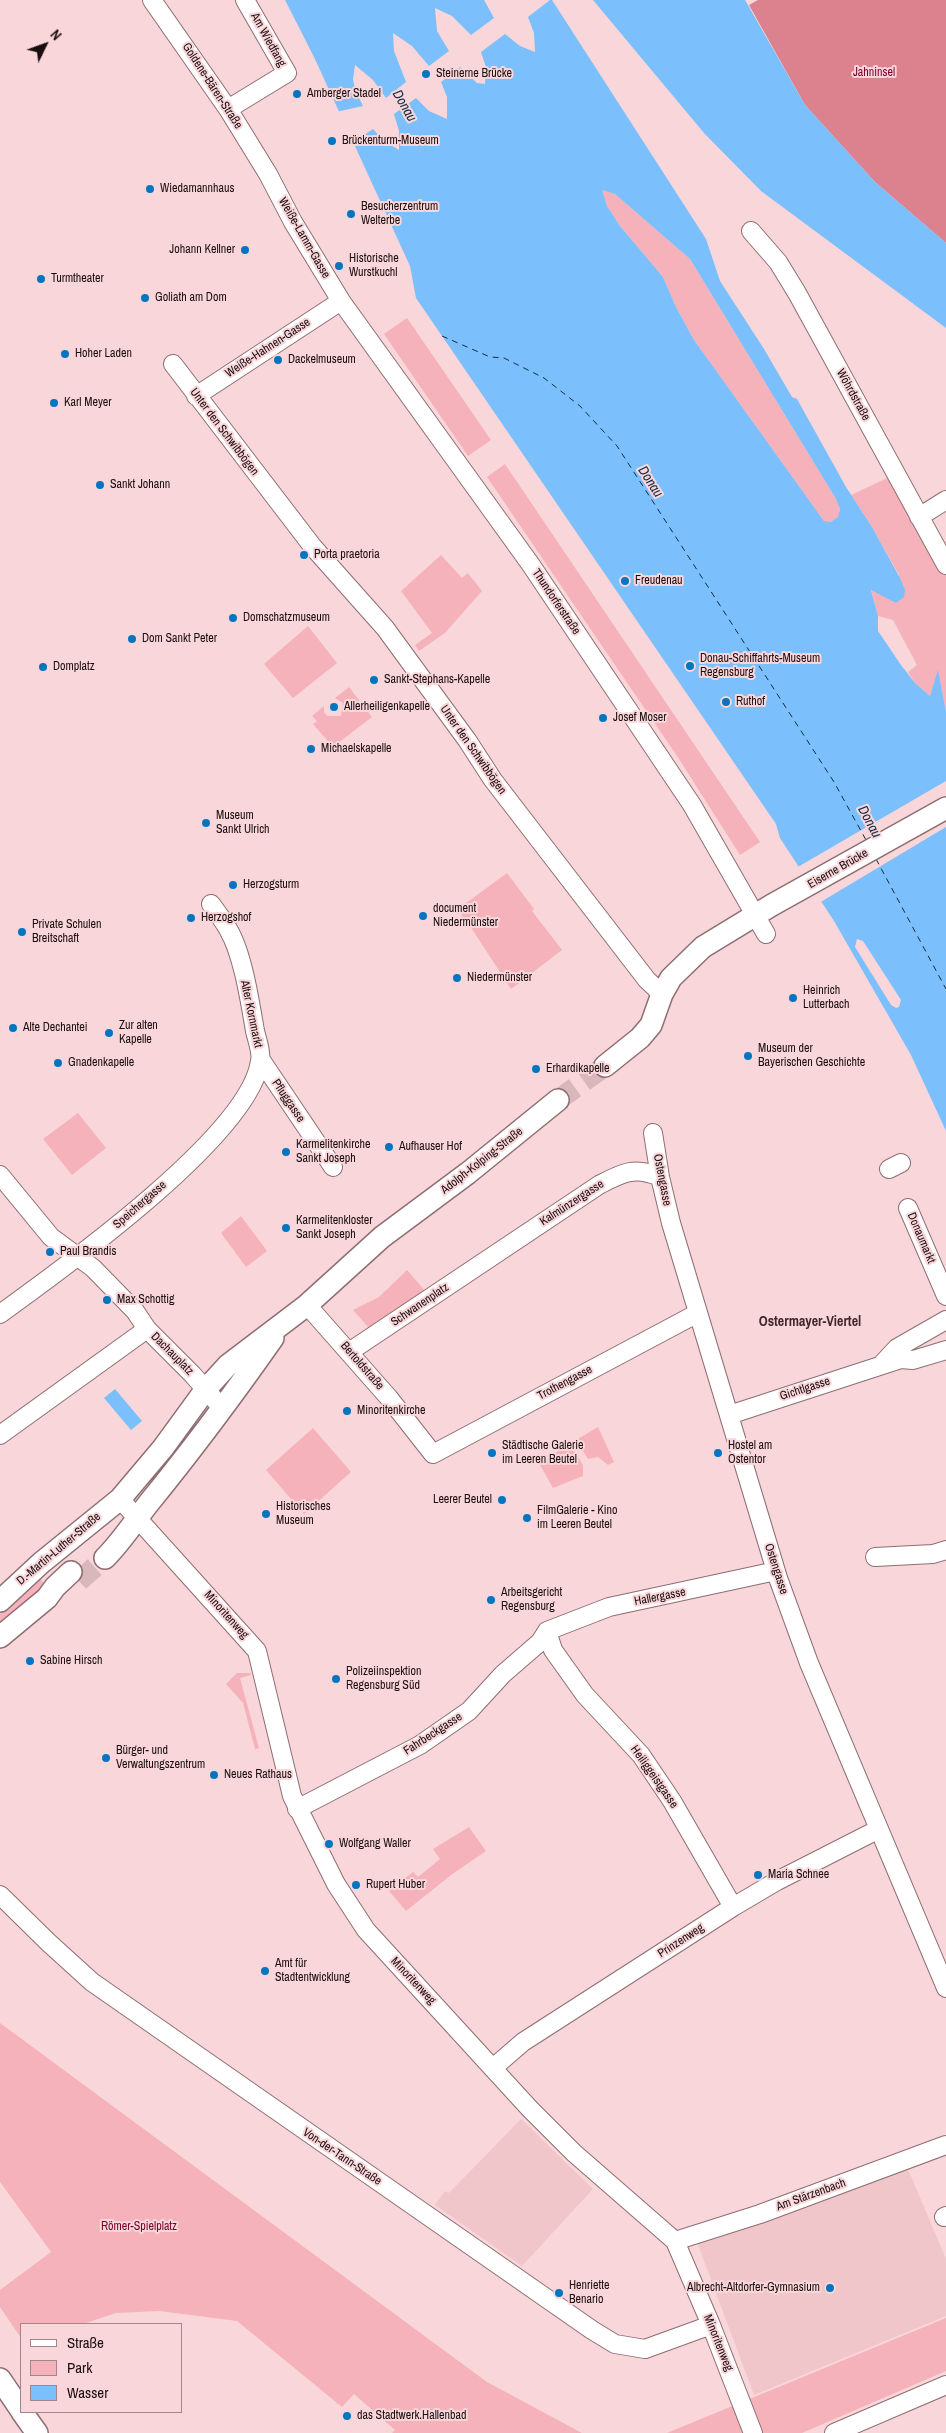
<!DOCTYPE html>
<meta charset="utf-8">
<style>
body{margin:0}
#map{position:relative;width:946px;height:2433px;overflow:hidden;background:#f9d6d9;font-family:"Archivo Narrow",sans-serif}
canvas{display:block}
.legend{position:absolute;left:20px;top:2323px;width:162px;height:90px;box-sizing:border-box;background:#f9d6d9;border:1px solid #a08688;margin:0;padding:6px 9px;list-style:none;font-size:15px;color:#1a0e0f}
.legend li{display:flex;align-items:center;gap:10px;height:25px}
.legend b{width:25px;border:1px solid #a08688}
.north{position:absolute;left:20px;top:20px;width:50px;height:50px;-webkit-text-stroke:4px #f9d6d9;paint-order:stroke;rotate:48deg;font-size:14px;font-weight:700;line-height:20px;text-align:center;color:#1a0e0f}
.north::after{content:'';display:block;margin:auto;width:18px;height:22px;background:#1a0e0f;clip-path:polygon(50% 0,100% 100%,50% 72%,0 100%)}
</style>
<div id="map">
<canvas width="946" height="2433"></canvas>
<ul class="legend">
<li><b style="height:6px;background:#fff"></b>Straße</li>
<li><b style="height:14px;background:#f6b2ba"></b>Park</li>
<li><b style="height:14px;background:#7bbffd"></b>Wasser</li>
</ul>
<div class="north">N</div>
</div>
<script>
const g = document.querySelector('canvas').getContext('2d');
g.lineJoin = 'round';
function fillPath(path, color) { g.fillStyle = color; g.fill(path, 'evenodd'); }
function trace(path, color, width, dash) { g.strokeStyle = color; g.lineWidth = width; g.lineCap = dash ? 'butt' : 'round'; g.setLineDash(dash || []); g.stroke(path); }
function label(font, color, halo, rows, align = 'center') {
  g.font = font + ' "Archivo Narrow",sans-serif'; g.lineWidth = 4; g.setLineDash([]); g.textBaseline = 'middle'; g.strokeStyle = halo; g.fillStyle = color; for (const [text, x, y, turn = 0] of rows) {
    g.save(); g.translate(x, y); g.rotate((+turn || 0) * Math.PI / 180); g.textAlign = isNaN(turn) ? turn : align; if (halo) g.strokeText(text, 0, 0); g.fillText(text, 0, 0); g.restore();
  }
}
const built = new Path2D(`
 M 521,2119 L 593,2189 L 522,2266 L 435,2205 L 445,2191 L 449,2193 Z
 M 905,2162 L 946,2259 L 946,2316 L 754,2395 L 697,2242 Z`);
const green = new Path2D(`
 M 601,189 L 615,194 L 690,259 L 836,499 L 840,509 L 838,518 L 831,522 L 824,521 L 694,340 L 676,307 L 663,277 L 620,226 L 607,206 Z
 M 407,318 L 491,440 L 468,456 L 384,334 Z
 M 505,464 L 760,842 L 740,855 L 679,759 L 487,477 Z
 M 896,474 L 946,565 L 946,712 L 938,672 L 930,696 L 915,683 L 908,672 L 917,665 L 893,620 L 878,616 L 871,589 L 896,603 L 899,575 L 872,527 L 851,495 Z
 M 441,555 L 462,578 L 468,573 L 482,591 L 445,633 L 419,651 L 415,645 L 432,633 L 401,591 Z
 M 308,626 L 337,663 L 293,698 L 264,664 Z
 M 349,687 L 372,717 L 333,747 L 313,724 L 317,721 L 312,716 L 324,706 L 324,712 L 327,716 L 341,716 L 343,703 L 335,698 Z
 M 507,873 L 534,909 L 532,911 L 562,950 L 511,989 L 468,923 L 470,922 L 468,919 L 465,921 L 458,909 Z
 M 78,1113 L 106,1148 L 72,1175 L 43,1139 Z
 M 241,1216 L 267,1251 L 246,1267 L 221,1233 Z
 M 407,1270 L 426,1292 L 370,1329 L 353,1310 L 379,1297 Z
 M 598,1427 L 614,1462 L 608,1465 L 598,1457 L 588,1459 L 576,1440 Z
 M 313,1428 L 351,1472 L 304,1514 L 266,1470 Z
 M 570,1444 L 583,1465 L 583,1476 L 553,1488 L 539,1463 Z
 M 40,1578 L 47,1587 L 0,1625 L 0,1614 L 12,1600 Z
 M 237,1673 L 250,1673 L 251,1675 L 240,1678 L 259,1748 L 255,1749 L 243,1703 L 226,1684 Z
 M 469,1827 L 486,1851 L 451,1875 L 406,1911 L 389,1891 L 413,1872 L 418,1877 L 440,1859 L 433,1849 Z
 M 0,2023 L 487,2382 L 582,2433 L 392,2433 L 395,2430 L 354,2394 L 342,2407 L 237,2321 L 159,2311 L 116,2313 L 83,2324 L 21,2324 L 21,2338 L 0,2307 L 0,2290 L 51,2252 L 0,2182 Z
 M 946,2318 L 946,2371 L 802,2433 L 667,2433 Z`);
const forest = new Path2D(`
 M 758,0 L 946,0 L 946,243 L 875,182 L 805,105 L 749,5 Z`);
const water = new Path2D(`
 M 285,0 L 552,0 L 706,239 L 720,281 L 764,349 L 792,397 L 797,399 L 846,487 L 872,527 L 900,578 L 905,590 L 904,597 L 896,603 L 871,590 L 878,616 L 878,631 L 901,665 L 915,683 L 930,696 L 938,670 L 946,712 L 946,1131 L 911,1055 L 834,921 L 780,838 L 776,824 L 416,298 L 410,266 L 314,57 ZM 602,190 L 615,194 L 690,259 L 836,499 L 840,509 L 838,517 L 831,522 L 824,521 L 694,340 L 676,307 L 663,277 L 620,226 L 607,206 Z
 M 593,0 L 745,0 L 805,105 L 875,182 L 946,243 L 946,328 L 761,191 L 704,133 Z
 M 115,1389 L 142,1421 L 131,1430 L 104,1398 Z`);
const pier = new Path2D(`
 M 484,0 L 550,0 L 528,17 L 534,33 L 535,52 L 520,46 L 505,34 L 481,52 L 486,67 L 485,84 L 477,83 L 460,67 L 441,82 L 447,97 L 447,119 L 429,111 L 416,98 L 394,114 L 399,131 L 399,150 L 384,141 L 373,129 L 351,144 L 336,112 L 363,106 L 355,90 L 353,79 L 355,65 L 373,80 L 386,98 L 406,82 L 394,51 L 393,33 L 412,46 L 429,66 L 449,51 L 437,31 L 435,8 L 452,16 L 471,35 L 494,18 Z
 M 946,781 L 946,827 L 819,903 L 796,868 Z
 M 857,939 L 863,941 L 901,1000 L 899,1007 L 896,1008 L 891,1005 L 855,947 Z`);
const ferry = new Path2D(`
 M 442,336 L 490,357 L 504,358 L 544,378 L 580,406 L 617,446 L 834,782 L 866,840
 M 876,859 L 946,989`);
const tertiaryTunnel = new Path2D(`
 M 558,1100 L 605,1066
 M 79,1581 L 105,1558`);
const minor = new Path2D(`
 M 152,0 L 228,109 L 268,174 L 293,222 L 341,301 L 531,565 L 692,805 L 766,934
 M 228,109 L 287,73 L 245,0
 M 751,231 L 778,262 L 797,293 L 946,565
 M 173,364 L 313,547 L 385,628 L 467,740 L 493,780 L 647,980 L 662,994
 M 196,396 L 341,301
 M 919,517 L 946,500
 M 261,1060 L 333,1167
 M 653,1133 L 660,1177 L 671,1223 L 778,1578 L 809,1663 L 946,1988
 M 889,1169 L 901,1163
 M 0,1175 L 51,1237 L 93,1268 L 135,1311 L 147,1329 L 192,1374 L 222,1408
 M 908,1208 L 946,1296
 M 307,1305 L 389,1398 L 433,1454 L 698,1313
 M 0,1314 C 61,1270 250,1135 260,1061 C 262,1052 257,1040 255,1031 C 250,1002 243,954 228,929 C 223,920 217,912 211,904
 M 349,1352 L 599,1185 C 622,1173 634,1166 660,1177
 M 883,1363 L 897,1348 L 946,1320
 M 729,1415 L 901,1359 L 913,1360 L 946,1350
 M 0,1435 L 147,1329
 M 120,1499 L 257,1651 L 292,1796 L 336,1884 L 366,1930 L 530,2109 L 574,2153 L 675,2241 L 711,2325 L 753,2433
 M 875,1557 L 933,1554 L 946,1550
 M 547,1631 L 553,1650 L 585,1695 L 641,1755 L 672,1801 L 733,1907
 M 547,1631 L 609,1607 L 776,1571
 M 297,1809 L 420,1745 L 469,1711 L 503,1674 L 540,1642 L 547,1631
 M 0,1895 L 49,1943 L 92,1982 L 592,2330 L 615,2344 L 645,2349 L 711,2325
 M 493,2068 L 523,2042 L 733,1907 L 777,1881 L 879,1829
 M 944,2217 L 946,2216
 M 675,2241 L 760,2214 L 946,2145
 M 834,2433 L 946,2385`);
const tertiary = new Path2D(`
 M 605,1066 L 640,1038 L 651,1025 L 662,994 L 671,978 L 703,947 L 772,905 L 946,808
 M 105,1558 C 122,1541 134,1522 148,1504 C 192,1450 233,1395 273,1338
 M 0,1601 L 41,1563 L 120,1499 L 163,1448 L 206,1389 L 228,1365 L 307,1305 L 382,1237 L 468,1173 L 558,1100
 M 0,1637 L 47,1598 L 55,1587 L 71,1572
 M 0,2379 L 21,2410
 M 22,2412 L 37,2433`);
const markers = [
 [426,74,5,"#0175bf"],
 [297,94,5,"#0175bf"],
 [332,141,5,"#0175bf"],
 [150,189,5,"#0175bf"],
 [351,214,5,"#0175bf"],
 [245,250,5,"#0175bf"],
 [339,266,5,"#0175bf"],
 [41,279,5,"#0175bf"],
 [145,298,5,"#0175bf"],
 [65,354,5,"#0175bf"],
 [278,360,5,"#0175bf"],
 [54,403,5,"#0175bf"],
 [100,485,5,"#0175bf"],
 [304,555,5,"#0175bf"],
 [625,581,5,"#0175bf"],
 [233,618,5,"#0175bf"],
 [132,639,5,"#0175bf"],
 [690,666,5,"#0175bf"],
 [43,667,5,"#0175bf"],
 [374,680,5,"#0175bf"],
 [726,702,5,"#0175bf"],
 [334,707,5,"#0175bf"],
 [603,718,5,"#0175bf"],
 [311,749,5,"#0175bf"],
 [206,823,5,"#0175bf"],
 [233,885,5,"#0175bf"],
 [423,916,5,"#0175bf"],
 [191,918,5,"#0175bf"],
 [22,932,5,"#0175bf"],
 [457,978,5,"#0175bf"],
 [793,998,5,"#0175bf"],
 [13,1028,5,"#0175bf"],
 [109,1033,5,"#0175bf"],
 [748,1056,5,"#0175bf"],
 [58,1063,5,"#0175bf"],
 [536,1069,5,"#0175bf"],
 [389,1147,5,"#0175bf"],
 [286,1152,5,"#0175bf"],
 [286,1228,5,"#0175bf"],
 [50,1252,5,"#0175bf"],
 [107,1300,5,"#0175bf"],
 [347,1411,5,"#0175bf"],
 [492,1453,5,"#0175bf"],
 [718,1453,5,"#0175bf"],
 [502,1500,5,"#0175bf"],
 [266,1514,5,"#0175bf"],
 [527,1518,5,"#0175bf"],
 [491,1600,5,"#0175bf"],
 [30,1661,5,"#0175bf"],
 [336,1679,5,"#0175bf"],
 [106,1758,5,"#0175bf"],
 [214,1775,5,"#0175bf"],
 [329,1844,5,"#0175bf"],
 [758,1875,5,"#0175bf"],
 [356,1885,5,"#0175bf"],
 [265,1971,5,"#0175bf"],
 [830,2288,5,"#0175bf"],
 [559,2293,5,"#0175bf"],
 [347,2416,5,"#0175bf"]
];
const streetNames = [
 ["Am Wiedfang",268,40,61],
 ["Goldene-Bären-Straße",212,86,57],
 ["Weiße-Lamm-Gasse",304,238,60],
 ["Weiße-Hahnen-Gasse",268,348,-33],
 ["Wöhrdstraße",853,395,61],
 ["Unter den Schwibbögen",224,432,53],
 ["Thundorferstraße",556,602,56],
 ["Unter den Schwibbögen",473,750,55],
 ["Eiserne Brücke",838,869,-30],
 ["Alter Kornmarkt",251,1014,78],
 ["Pfluggasse",288,1101,56],
 ["Adolph-Kolping-Straße",482,1161,-38],
 ["Ostengasse",662,1180,79],
 ["Kalmünzergasse",572,1203,-33],
 ["Speichergasse",140,1205,-41],
 ["Donaumarkt",921,1238,67],
 ["Schwanenplatz",420,1305,-34],
 ["Dachauplatz",172,1354,45],
 ["Bertoldstraße",362,1366,49],
 ["Trothengasse",565,1383,-28],
 ["Gichtlgasse",805,1389,-18],
 ["D.-Martin-Luther-Straße",59,1549,-40],
 ["Ostengasse",776,1569,72],
 ["Hallergasse",660,1597,-11],
 ["Minoritenweg",226,1615,48],
 ["Fahrbeckgasse",433,1734,-33],
 ["Heiliggeistgasse",654,1777,55],
 ["Prinzenweg",681,1941,-33],
 ["Minoritenweg",413,1981,47],
 ["Von-der-Tann-Straße",342,2157,34],
 ["Am Stärzenbach",811,2195,-20],
 ["Minoritenweg",718,2343,68]
];
const parkNames = [
 ["Jahninsel",874,73],
 ["Römer-Spielplatz",139,2227]
];
const poiNames = [
 ["Steinerne Brücke",436,74],
 ["Amberger Stadel",307,94],
 ["Brückenturm-Museum",342,141],
 ["Wiedamannhaus",160,189],
 ["Besucherzentrum",361,207],
 ["Welterbe",361,221],
 ["Johann Kellner",235,250,"right"],
 ["Historische",349,259],
 ["Wurstkuchl",349,273],
 ["Turmtheater",51,279],
 ["Goliath am Dom",155,298],
 ["Hoher Laden",75,354],
 ["Dackelmuseum",288,360],
 ["Karl Meyer",64,403],
 ["Sankt Johann",110,485],
 ["Porta praetoria",314,555],
 ["Freudenau",635,581],
 ["Domschatzmuseum",243,618],
 ["Dom Sankt Peter",142,639],
 ["Donau-Schiffahrts-Museum",700,659],
 ["Regensburg",700,673],
 ["Domplatz",53,667],
 ["Sankt-Stephans-Kapelle",384,680],
 ["Ruthof",736,702],
 ["Allerheiligenkapelle",344,707],
 ["Josef Moser",613,718],
 ["Michaelskapelle",321,749],
 ["Museum",216,816],
 ["Sankt Ulrich",216,830],
 ["Herzogsturm",243,885],
 ["document",433,909],
 ["Niedermünster",433,923],
 ["Herzogshof",201,918],
 ["Private Schulen",32,925],
 ["Breitschaft",32,939],
 ["Niedermünster",467,978],
 ["Heinrich",803,991],
 ["Lutterbach",803,1005],
 ["Zur alten",119,1026],
 ["Kapelle",119,1040],
 ["Alte Dechantei",23,1028],
 ["Museum der",758,1049],
 ["Bayerischen Geschichte",758,1063],
 ["Gnadenkapelle",68,1063],
 ["Erhardikapelle",546,1069],
 ["Karmelitenkirche",296,1145],
 ["Sankt Joseph",296,1159],
 ["Aufhauser Hof",399,1147],
 ["Karmelitenkloster",296,1221],
 ["Sankt Joseph",296,1235],
 ["Paul Brandis",60,1252],
 ["Max Schottig",117,1300],
 ["Minoritenkirche",357,1411],
 ["Städtische Galerie",502,1446],
 ["im Leeren Beutel",502,1460],
 ["Hostel am",728,1446],
 ["Ostentor",728,1460],
 ["Leerer Beutel",492,1500,"right"],
 ["Historisches",276,1507],
 ["Museum",276,1521],
 ["FilmGalerie - Kino",537,1511],
 ["im Leeren Beutel",537,1525],
 ["Arbeitsgericht",501,1593],
 ["Regensburg",501,1607],
 ["Sabine Hirsch",40,1661],
 ["Polizeiinspektion",346,1672],
 ["Regensburg Süd",346,1686],
 ["Bürger- und",116,1751],
 ["Verwaltungszentrum",116,1765],
 ["Neues Rathaus",224,1775],
 ["Wolfgang Waller",339,1844],
 ["Maria Schnee",768,1875],
 ["Rupert Huber",366,1885],
 ["Amt für",275,1964],
 ["Stadtentwicklung",275,1978],
 ["Henriette",569,2286],
 ["Benario",569,2300],
 ["Albrecht-Altdorfer-Gymnasium",820,2288,"right"],
 ["das Stadtwerk.Hallenbad",357,2416]
];
const waterNames = [
 ["Donau",404,106,60],
 ["Donau",650,482,57],
 ["Donau",869,822,62]
];
const neighbourhoodNames = [
 ["Ostermayer-Viertel",810,1322]
];
fillPath(built, '#f1c6ca');
fillPath(green, '#f6b2ba');
fillPath(forest, '#dc818e');
fillPath(water, '#7bbffd');
fillPath(pier, '#f9d6d9');
trace(ferry, '#102d46', 1, [6, 5]);
trace(tertiaryTunnel, '#d8b8bb', 21, [21, 11]);
trace(minor, '#8d6e72', 20);
trace(tertiary, '#8d6e72', 24);
trace(minor, '#fff', 18);
trace(tertiary, '#fff', 21);
for (const [x, y, r, color] of markers) { const dot = new Path2D(); dot.arc(x, y, r, 0, 2 * Math.PI); g.fillStyle = color; g.fill(dot); trace(dot, '#f9d6d9', 2); }
label('12px', '#1a0e0f', '#f9d6d9', streetNames);
label('12px', '#750129', '#f9d6d9', parkNames);
label('12px', '#1a0e0f', '#f9d6d9', poiNames, 'left');
label('italic 14px', '#102d46', '#f9d6d9', waterNames);
label('bold 14px', '#42282b', '#f9d6d9', neighbourhoodNames);
</script>
